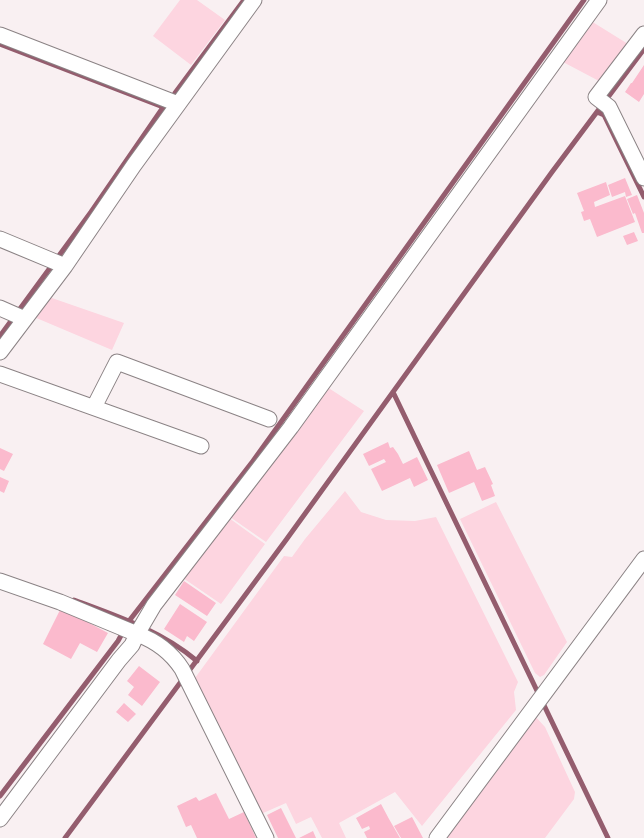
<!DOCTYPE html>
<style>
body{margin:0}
canvas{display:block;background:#f9f0f2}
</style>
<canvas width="644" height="838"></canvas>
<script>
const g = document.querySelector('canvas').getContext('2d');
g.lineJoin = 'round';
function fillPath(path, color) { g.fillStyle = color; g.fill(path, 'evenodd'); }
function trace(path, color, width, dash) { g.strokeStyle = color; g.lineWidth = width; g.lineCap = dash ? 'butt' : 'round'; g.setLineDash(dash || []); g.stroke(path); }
const green = new Path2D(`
 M 180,0 L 197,0 L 225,20 L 191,65 L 153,36 Z
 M 591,21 L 628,44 L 599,81 L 563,62 Z
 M 49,297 L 124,323 L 112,350 L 34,317 Z
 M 327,387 L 364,411 L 266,542 L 230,517 Z
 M 345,491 L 361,512 L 386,520 L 415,521 L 436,517 L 518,682 L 514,692 L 516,710 L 422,826 L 395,792 L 339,823 L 346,838 L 322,838 L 311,817 L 296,824 L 286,803 L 261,814 L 195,678 L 284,556 L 292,557 L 305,539 Z
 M 496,502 L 567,642 L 544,675 L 540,677 L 535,673 L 460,519 Z
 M 229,518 L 265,544 L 221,604 L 183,578 Z
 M 534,715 L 545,727 L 575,792 L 574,799 L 545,838 L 445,838 Z`);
const stream = new Path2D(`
 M 0,44 L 163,107
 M 175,93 L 244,0
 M 597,112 L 604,115 L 644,197
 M 0,336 L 91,212 L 164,106
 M 393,392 L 608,838
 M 74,600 C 117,616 162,631 197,661
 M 0,796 L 118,641 L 129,621 L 253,461 L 584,0
 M 65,838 L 286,540 L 552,172 L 644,49`);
const building = new Path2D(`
 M 644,65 L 644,94 L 639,102 L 625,92 L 631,83 L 632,83 Z
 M 625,178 L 632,195 L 626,197 L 625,192 L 612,197 L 608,185 Z
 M 606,182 L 610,195 L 594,202 L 595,207 L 625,196 L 635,222 L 597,237 L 590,219 L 584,221 L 581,212 L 584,211 L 577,193 Z
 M 637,195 L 644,213 L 644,233 L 642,233 L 635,213 L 633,214 L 627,199 Z
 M 634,232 L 638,241 L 627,245 L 623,236 Z
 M 388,442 L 390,448 L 393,447 L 398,454 L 403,464 L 417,457 L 428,480 L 414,487 L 410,478 L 382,491 L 371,469 L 386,462 L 384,459 L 369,466 L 363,454 Z
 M 0,448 L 13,454 L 4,471 L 0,469 Z
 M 469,451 L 477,470 L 485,467 L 493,484 L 491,485 L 495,496 L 482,501 L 474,482 L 449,493 L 437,465 Z
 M 0,477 L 9,481 L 4,493 L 0,491 Z
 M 184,581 L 216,603 L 207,616 L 175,595 Z
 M 180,604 L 207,622 L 194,641 L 187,636 L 184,642 L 164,629 Z
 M 61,608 L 108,633 L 97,652 L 80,643 L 71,659 L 43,644 Z
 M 139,666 L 160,682 L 142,706 L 128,695 L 134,687 L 127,681 Z
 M 124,703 L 136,714 L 128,722 L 116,712 Z
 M 216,793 L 229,819 L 244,812 L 256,838 L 197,838 L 191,825 L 186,827 L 177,806 L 196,797 L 199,801 Z
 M 381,804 L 389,819 L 400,838 L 367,838 L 364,832 L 370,829 L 369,826 L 362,829 L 356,818 Z
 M 281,808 L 296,838 L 278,838 L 267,815 Z
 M 412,817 L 423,838 L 401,838 L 394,826 Z
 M 313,831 L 316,838 L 299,838 Z`);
const street = new Path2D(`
 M 644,34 L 596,97 L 609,107 L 644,178
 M 0,35 L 178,104
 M 0,239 L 65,266
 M 0,308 L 25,319
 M 0,352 L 65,266 L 134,165 L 254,0
 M 0,374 L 201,446
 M 94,407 L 117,362 L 269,419
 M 0,581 L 60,602 L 137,634 L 132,645 L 119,660 L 0,819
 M 266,838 L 182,669 C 171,652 156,641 137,634 L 154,605 L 291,427 L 599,0
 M 437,838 L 644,559`);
fillPath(green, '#fdd5e0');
trace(stream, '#945d6e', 5);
fillPath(building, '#fbbacd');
trace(street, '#8b8385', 17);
trace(street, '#fff', 15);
</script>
